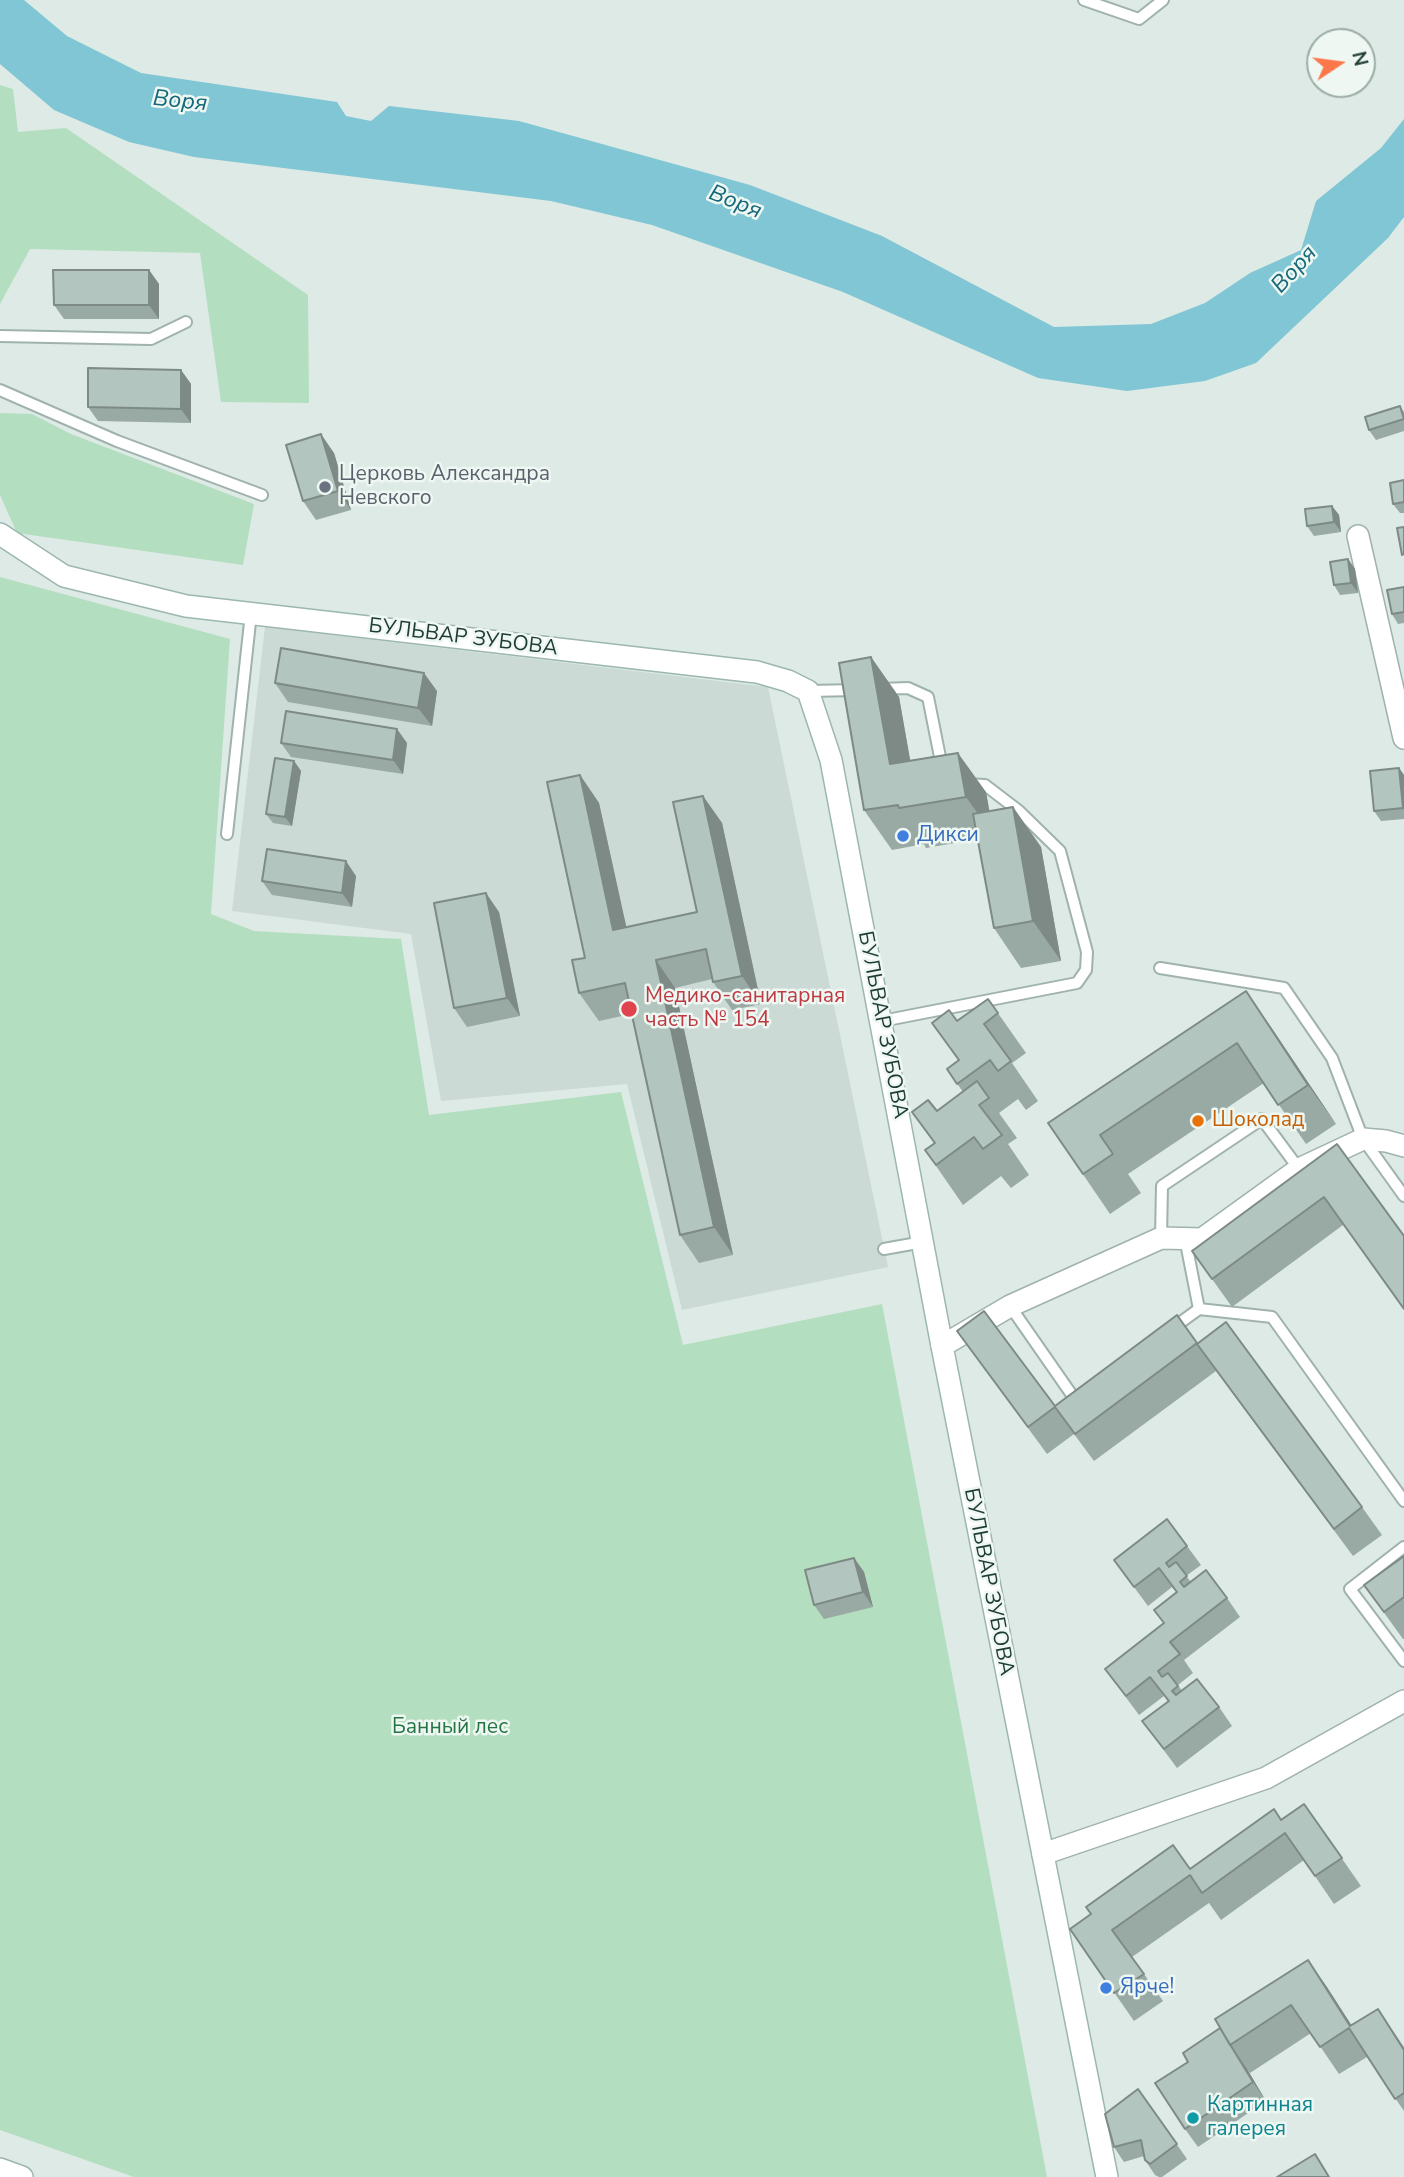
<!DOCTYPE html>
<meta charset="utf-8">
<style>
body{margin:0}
#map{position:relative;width:1404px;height:2177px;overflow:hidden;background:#ddeae5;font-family:"Nunito Sans",sans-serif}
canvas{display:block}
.north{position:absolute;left:1306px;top:28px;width:70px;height:70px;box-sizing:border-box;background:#eef7f2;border:2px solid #9baca6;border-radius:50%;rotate:77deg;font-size:19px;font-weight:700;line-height:28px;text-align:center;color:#1e3b34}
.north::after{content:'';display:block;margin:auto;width:24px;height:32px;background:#fc784a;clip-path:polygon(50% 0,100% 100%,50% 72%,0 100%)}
</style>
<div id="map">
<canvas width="1404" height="2177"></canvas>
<div class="north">N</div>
</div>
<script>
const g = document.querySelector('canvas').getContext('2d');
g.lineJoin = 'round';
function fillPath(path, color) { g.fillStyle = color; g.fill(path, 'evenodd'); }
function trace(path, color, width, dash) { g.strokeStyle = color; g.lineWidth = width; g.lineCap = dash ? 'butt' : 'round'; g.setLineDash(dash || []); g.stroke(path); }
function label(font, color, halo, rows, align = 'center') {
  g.font = font + ' "Nunito Sans",sans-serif'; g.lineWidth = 5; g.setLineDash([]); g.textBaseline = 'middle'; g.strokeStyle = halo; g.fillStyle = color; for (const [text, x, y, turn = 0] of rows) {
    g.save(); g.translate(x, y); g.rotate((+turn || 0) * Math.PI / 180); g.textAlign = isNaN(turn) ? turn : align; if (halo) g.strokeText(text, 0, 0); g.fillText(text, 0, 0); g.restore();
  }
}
const built = new Path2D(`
 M 265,627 L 768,687 L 888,1267 L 682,1310 L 627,1084 L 441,1101 L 411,934 L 232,911 Z`);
const green = new Path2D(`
 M 0,85 L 13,89 L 18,132 L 66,128 L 308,295 L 309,403 L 221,402 L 200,253 L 30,249 L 0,304 Z
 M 0,413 L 32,414 L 71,434 L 254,504 L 243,565 L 17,533 L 0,495 Z
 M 0,577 L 230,639 L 211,914 L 254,931 L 401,939 L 429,1115 L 621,1092 L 683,1345 L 882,1304 L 1047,2177 L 134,2177 L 0,2130 Z`);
const water = new Path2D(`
 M 0,0 L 24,0 L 67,36 L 141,73 L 337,102 L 346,116 L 371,121 L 389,106 L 519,121 L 750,185 L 882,236 L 1054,327 L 1151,324 L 1205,303 L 1250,273 L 1301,250 L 1316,201 L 1381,148 L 1404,119 L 1404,217 L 1388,238 L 1256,363 L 1205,381 L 1127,391 L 1038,378 L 843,292 L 652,225 L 551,201 L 194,157 L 129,142 L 54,110 L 0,64 Z`);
const lane = new Path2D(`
 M 1084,0 L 1139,19 L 1163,0
 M 0,336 L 151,339 L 186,322
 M 0,390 L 117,441 L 262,495
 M 881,689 L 908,688 L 928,697 L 942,767
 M 808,691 L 858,690
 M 227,834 L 251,613
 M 1160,968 L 1284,988 L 1332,1058 L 1363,1139 L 1404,1196
 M 882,1021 L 1077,983 L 1086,970 L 1087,952 L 1060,851 L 1019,811 L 985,785 L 966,784
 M 1161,1238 L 1162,1186 L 1262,1119 L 1299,1169
 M 884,1249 L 923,1242
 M 1010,1306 L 1074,1398 L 1080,1395
 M 1199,1309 L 1272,1317 L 1404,1501
 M 1170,1330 L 1199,1309 L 1185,1238
 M 1404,1547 L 1350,1589 L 1404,1661`);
const street = new Path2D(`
 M 1358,536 L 1404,738
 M 942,1346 L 1010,1306 L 1161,1238 L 1202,1239 L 1299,1169 L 1363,1139 L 1386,1141 L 1404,1146
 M 1043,1854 L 1266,1778 L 1404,1701`);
const secondary = new Path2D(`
 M 0,534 L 64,576 L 186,606 L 757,672 L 788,681 L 808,691 L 831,760 L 942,1346 L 1107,2177
 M 0,2169 L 22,2177`);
const wall = new Path2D(`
 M 149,270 L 159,284 L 159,319 L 64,319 L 54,305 Z
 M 181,370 L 191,384 L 191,423 L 98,421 L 88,407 Z
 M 1400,406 L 1404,412 L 1404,431 L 1376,440 L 1369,430 Z
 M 334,453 L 351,510 L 316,520 L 303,501 Z
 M 1404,480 L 1404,513 L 1400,513 L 1393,504 Z
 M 1332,506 L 1339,515 L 1341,532 L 1314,536 L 1307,526 Z
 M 1348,559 L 1355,569 L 1358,593 L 1340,595 L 1334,585 Z
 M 1404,587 L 1404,623 L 1398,624 L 1392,614 Z
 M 871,657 L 899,697 L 910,761 L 986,792 L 989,811 L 1013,807 L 1041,847 L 1061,961 L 1021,968 L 994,928 L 978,839 L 926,848 L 924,844 L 892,850 L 864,810 Z
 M 275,683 L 437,691 L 432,726 L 288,702 Z
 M 281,743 L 407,743 L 403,774 L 291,757 Z
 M 294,761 L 301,771 L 292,826 L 273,823 L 266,814 Z
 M 1399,768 L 1404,775 L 1404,819 L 1381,821 L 1374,811 Z
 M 580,775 L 599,803 L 626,927 L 697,912 L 703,796 L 722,823 L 761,1004 L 732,1010 L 713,982 L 712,979 L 675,988 L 733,1255 L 699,1263 L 680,1235 L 631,1014 L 599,1021 L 579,993 L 585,958 Z
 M 356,876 L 352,907 L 272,895 L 262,881 Z
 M 499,912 L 520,1016 L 467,1027 L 454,1008 Z
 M 1246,991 L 1336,1124 L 1306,1144 L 1264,1083 L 1128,1174 L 1141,1193 L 1110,1214 L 1048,1123 Z
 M 988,999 L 1026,1053 L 1012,1063 L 1038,1101 L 1026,1110 L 1018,1099 L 999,1113 L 1017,1138 L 1008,1144 L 1029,1175 L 1011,1188 L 1001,1176 L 963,1205 L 925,1150 L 934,1143 L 912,1112 L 937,1111 L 963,1092 L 947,1069 L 958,1060 L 932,1023 L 957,1021 Z
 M 1337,1144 L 1343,1225 L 1232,1307 L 1192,1251 Z
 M 957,1331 L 1055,1406 L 1197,1343 L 1362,1507 L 1382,1535 L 1353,1556 L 1216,1371 L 1094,1461 L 1074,1434 L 1047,1454 Z
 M 1187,1546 L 1201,1565 L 1186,1576 L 1191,1582 L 1227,1598 L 1240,1617 L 1184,1660 L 1193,1673 L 1178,1685 L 1182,1691 L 1219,1707 L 1232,1726 L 1177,1768 L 1142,1721 L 1168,1702 L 1164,1696 L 1139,1715 L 1105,1669 L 1164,1623 L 1177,1593 L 1172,1587 L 1148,1606 L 1114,1560 Z
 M 1404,1556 L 1404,1639 L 1403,1639 L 1364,1585 Z
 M 854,1558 L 864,1572 L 873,1607 L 824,1619 L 814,1605 Z
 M 1304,1804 L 1361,1886 L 1334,1904 L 1304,1860 L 1221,1920 L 1209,1903 L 1132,1957 L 1163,2001 L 1134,2021 L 1070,1929 L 1190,1869 L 1281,1819 Z
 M 1308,1960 L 1351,2025 L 1378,2009 L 1404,2047 L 1404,2111 L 1367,2057 L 1339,2074 L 1311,2033 L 1250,2073 L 1247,2069 L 1266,2101 L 1198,2147 L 1185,2129 L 1188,2062 L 1220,2028 Z
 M 1138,2089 L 1187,2159 L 1162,2177 L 1159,2177 L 1155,2175 L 1145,2160 L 1144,2156 L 1124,2162 L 1114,2147 Z`);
const shadedWall = new Path2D(`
 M 149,270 L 159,284 L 159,319 L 149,305 Z
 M 181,370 L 191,384 L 191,423 L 181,409 Z
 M 321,434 L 334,453 L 351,510 L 338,491 Z
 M 1332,506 L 1339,515 L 1341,532 L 1334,522 Z
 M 1348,559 L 1355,569 L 1358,593 L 1351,583 Z
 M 871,657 L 899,697 L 918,804 L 890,764 Z
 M 424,673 L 437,691 L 432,726 L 418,708 Z
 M 397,729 L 407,743 L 403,774 L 393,760 Z
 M 958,753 L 986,792 L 994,836 L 966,797 Z
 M 294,761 L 301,771 L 292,826 L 285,817 Z
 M 1399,768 L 1404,775 L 1404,810 L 1403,808 Z
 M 580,775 L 599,803 L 633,957 L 613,930 Z
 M 703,796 L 722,823 L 761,1004 L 742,976 Z
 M 1013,807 L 1041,847 L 1061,961 L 1033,921 Z
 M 346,861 L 356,876 L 352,907 L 342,893 Z
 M 486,893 L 499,912 L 520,1016 L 507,998 Z
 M 656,960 L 675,988 L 733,1255 L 714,1227 Z
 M 1246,991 L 1273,1030 L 1336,1124 L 1308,1085 Z
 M 854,1558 L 864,1572 L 873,1607 L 863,1592 Z
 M 1308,1960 L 1327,1987 L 1370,2054 L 1350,2026 Z
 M 1234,2050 L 1247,2069 L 1266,2101 L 1253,2082 Z`);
const building = new Path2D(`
 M 53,270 L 149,270 L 149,305 L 54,305 Z
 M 88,368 L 181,370 L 181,409 L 88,407 Z
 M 1400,406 L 1404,419 L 1369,430 L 1365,417 Z
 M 321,434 L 338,491 L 303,501 L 286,445 Z
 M 1404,480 L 1404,502 L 1393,504 L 1390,483 Z
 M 1332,506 L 1334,522 L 1307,526 L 1305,509 Z
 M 1404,527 L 1404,554 L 1402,555 L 1397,528 Z
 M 1348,559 L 1351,583 L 1334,585 L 1330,562 Z
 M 1404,587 L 1404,612 L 1392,614 L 1387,590 Z
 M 281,648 L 424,673 L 418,708 L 275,683 Z
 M 871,657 L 890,764 L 958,753 L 966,797 L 899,808 L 898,805 L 864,810 L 839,663 Z
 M 286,711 L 397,729 L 393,760 L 281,743 Z
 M 275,758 L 294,761 L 285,817 L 266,814 Z
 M 1399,768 L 1403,808 L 1374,811 L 1370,771 Z
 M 580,775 L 613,930 L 697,912 L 673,802 L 703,796 L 742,976 L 713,982 L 706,949 L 656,960 L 714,1227 L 680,1235 L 625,983 L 579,993 L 572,960 L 585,958 L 547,782 Z
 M 1013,807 L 1033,921 L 994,928 L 973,814 Z
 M 267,849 L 346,861 L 342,893 L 262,881 Z
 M 486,893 L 507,998 L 454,1008 L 434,903 Z
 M 1246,991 L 1308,1085 L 1278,1105 L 1237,1043 L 1100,1135 L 1113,1154 L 1083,1174 L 1048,1123 Z
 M 988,999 L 998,1013 L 984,1024 L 1011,1061 L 998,1071 L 990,1060 L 957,1084 L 947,1069 L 959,1060 L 932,1023 L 949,1010 L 957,1021 Z
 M 977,1081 L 989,1098 L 979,1105 L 1002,1135 L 983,1149 L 974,1137 L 936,1165 L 925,1150 L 935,1143 L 912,1112 L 928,1100 L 937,1111 Z
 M 1337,1144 L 1404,1236 L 1404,1309 L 1324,1197 L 1212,1279 L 1192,1251 Z
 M 984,1311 L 1055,1406 L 1177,1315 L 1197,1343 L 1075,1434 L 1055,1407 L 1028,1427 L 957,1331 Z
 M 1226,1322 L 1362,1507 L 1334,1529 L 1197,1344 Z
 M 1167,1519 L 1187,1546 L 1166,1563 L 1169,1567 L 1176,1562 L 1187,1576 L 1180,1582 L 1184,1587 L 1206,1570 L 1227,1598 L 1170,1642 L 1180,1654 L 1158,1671 L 1162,1677 L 1168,1673 L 1178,1686 L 1172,1691 L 1176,1695 L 1197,1679 L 1219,1707 L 1164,1749 L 1142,1721 L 1169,1701 L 1150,1677 L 1126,1696 L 1105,1669 L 1164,1623 L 1154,1610 L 1177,1592 L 1159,1568 L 1134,1587 L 1114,1560 Z
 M 1404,1556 L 1404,1597 L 1384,1612 L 1364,1585 Z
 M 854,1558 L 863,1592 L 814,1605 L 805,1570 Z
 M 1304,1804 L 1342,1858 L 1315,1876 L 1285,1833 L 1202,1893 L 1190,1875 L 1112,1930 L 1144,1974 L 1114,1993 L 1070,1929 L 1091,1914 L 1086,1907 L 1173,1845 L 1190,1869 L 1274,1809 L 1281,1820 Z
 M 1308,1960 L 1350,2026 L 1378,2009 L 1404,2050 L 1404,2093 L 1395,2099 L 1349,2028 L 1320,2047 L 1291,2005 L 1230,2045 L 1215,2019 Z
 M 1220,2028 L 1253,2082 L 1185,2129 L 1155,2083 L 1188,2062 L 1183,2053 Z
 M 1138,2089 L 1177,2144 L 1150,2164 L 1145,2160 L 1141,2140 L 1114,2147 L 1105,2114 Z
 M 1315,2154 L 1329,2177 L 1277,2177 Z`);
const markers = [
 [325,487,7,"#6b7280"],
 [903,836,7,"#3f7fe0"],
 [629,1009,9,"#e0444e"],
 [1198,1121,7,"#e8710a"],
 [1106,1988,7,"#3f7fe0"],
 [1193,2118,7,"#0f9aa8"]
];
const worshipNames = [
 ["Церковь Александра",339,475],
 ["Невского",339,499]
];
const streetNames = [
 ["БУЛЬВАР ЗУБОВА",463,638,7],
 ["БУЛЬВАР ЗУБОВА",882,1025,79],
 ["БУЛЬВАР ЗУБОВА",988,1582,79]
];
const shopNames = [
 ["Дикси",917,836],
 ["Ярче!",1120,1988]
];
const healthNames = [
 ["Медико-санитарная",645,997],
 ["часть № 154",645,1021]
];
const foodNames = [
 ["Шоколад",1212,1121]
];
const parkNames = [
 ["Банный лес",450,1728]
];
const cultureNames = [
 ["Картинная",1207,2106],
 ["галерея",1207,2130]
];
const waterNames = [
 ["Воря",180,102,6],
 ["Воря",735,203,22],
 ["Воря",1295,270,-48]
];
fillPath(built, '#cbdad4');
fillPath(green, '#b4dec0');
fillPath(water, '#80c6d5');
trace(lane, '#a0b2ac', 14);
trace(street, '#a0b2ac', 24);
trace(secondary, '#9cb7ad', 24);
trace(lane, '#fff', 10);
trace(street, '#fff', 21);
trace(secondary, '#fff', 21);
fillPath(wall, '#99a9a3');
fillPath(shadedWall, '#7d8a85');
fillPath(building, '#b2c5be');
trace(building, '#7d8a85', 2);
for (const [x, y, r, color] of markers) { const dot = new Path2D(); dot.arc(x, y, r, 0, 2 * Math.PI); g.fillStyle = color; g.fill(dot); trace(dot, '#eef7f2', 2.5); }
label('21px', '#5b616d', '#eef7f2', worshipNames, 'left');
label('21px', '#1e3b34', '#eef7f2', streetNames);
label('21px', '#366cbe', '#eef7f2', shopNames, 'left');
label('21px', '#be3a42', '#eef7f2', healthNames, 'left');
label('21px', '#c56008', '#eef7f2', foodNames, 'left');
label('21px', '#257445', '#eef7f2', parkNames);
label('21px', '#0d838f', '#eef7f2', cultureNames, 'left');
label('italic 23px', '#14687a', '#eef7f2', waterNames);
</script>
